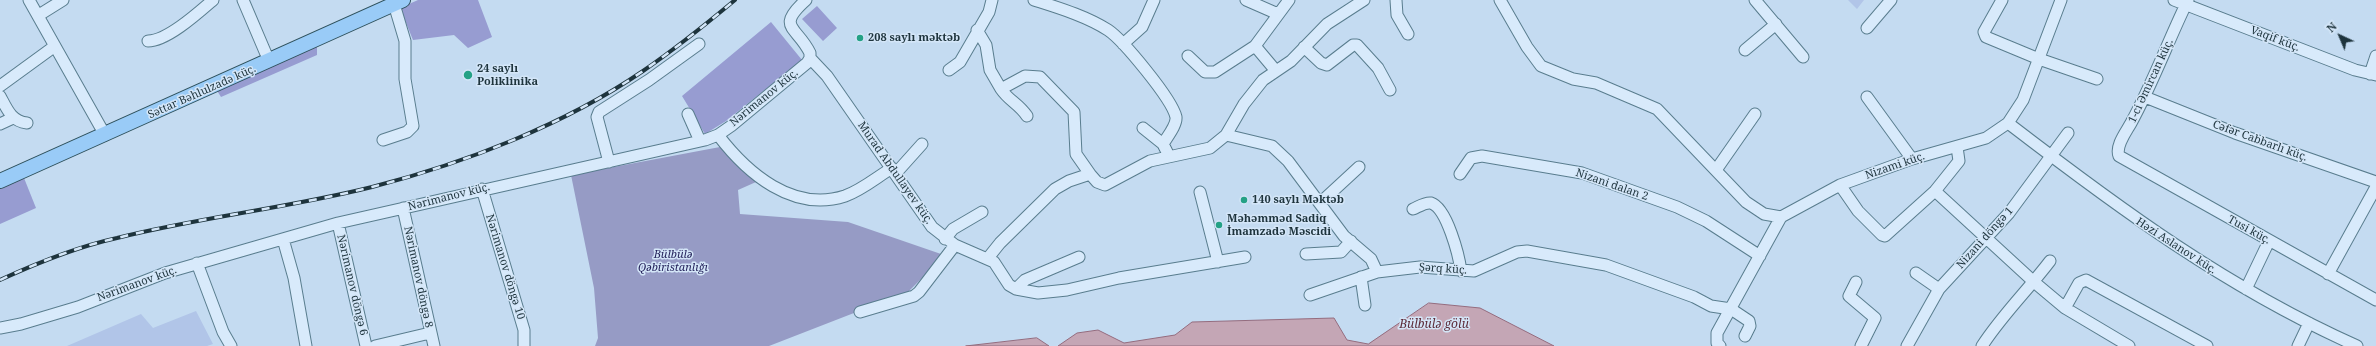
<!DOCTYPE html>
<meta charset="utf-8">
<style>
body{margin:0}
#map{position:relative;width:2376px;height:346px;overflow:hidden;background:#c4dbf1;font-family:"Noto Serif",serif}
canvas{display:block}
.north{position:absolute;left:2320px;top:16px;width:40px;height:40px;-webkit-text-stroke:3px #d4e6f8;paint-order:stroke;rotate:316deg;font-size:11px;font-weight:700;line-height:16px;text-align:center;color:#1e343d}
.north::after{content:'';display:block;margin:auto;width:14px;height:18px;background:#1e343d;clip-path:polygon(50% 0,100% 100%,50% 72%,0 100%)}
</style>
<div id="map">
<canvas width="2376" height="346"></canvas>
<div class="north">N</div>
</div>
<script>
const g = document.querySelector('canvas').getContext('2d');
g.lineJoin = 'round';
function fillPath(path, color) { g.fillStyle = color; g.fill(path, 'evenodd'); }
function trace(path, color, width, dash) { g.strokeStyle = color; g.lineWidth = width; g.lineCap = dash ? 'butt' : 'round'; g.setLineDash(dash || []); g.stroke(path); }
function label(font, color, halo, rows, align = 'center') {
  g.font = font + ' "Noto Serif",serif'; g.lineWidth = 3; g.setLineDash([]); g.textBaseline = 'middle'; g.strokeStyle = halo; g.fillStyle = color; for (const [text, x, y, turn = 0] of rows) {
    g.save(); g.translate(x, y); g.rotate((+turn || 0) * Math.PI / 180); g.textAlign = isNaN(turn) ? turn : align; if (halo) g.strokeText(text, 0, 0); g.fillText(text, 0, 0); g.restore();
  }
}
const farmland = new Path2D(`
 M 1848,0 L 1864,0 L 1857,9 Z
 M 196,311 L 213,344 L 207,346 L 67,346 L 141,314 L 153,328 Z`);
const green = new Path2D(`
 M 418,0 L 478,0 L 492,37 L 468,48 L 454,35 L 413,40 L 400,8 Z
 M 817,6 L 837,28 L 823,41 L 802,19 Z
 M 771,22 L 802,60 L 726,121 L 705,134 L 682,96 Z
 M 317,46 L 317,55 L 221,97 L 216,89 Z
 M 24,178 L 36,208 L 0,224 L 0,188 Z`);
const cemetery = new Path2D(`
 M 720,147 L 756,182 L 738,190 L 740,214 L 848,222 L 941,254 L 929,271 L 908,292 L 769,346 L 595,346 L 598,338 L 594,288 L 571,175 Z`);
const water = new Path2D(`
 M 1429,303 L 1480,308 L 1554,346 L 1058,346 L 1077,333 L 1098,330 L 1124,343 L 1175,335 L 1192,322 L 1334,318 L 1347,340 L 1368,344 Z
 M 1037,338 L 1049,346 L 966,346 Z`);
const minor = new Path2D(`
 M 29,0 L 105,135
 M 243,0 L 269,61
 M 1034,0 C 1059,8 1086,16 1108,30 C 1123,40 1172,99 1176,117 C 1177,125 1167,137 1163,144 L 1169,156
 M 1246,0 L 1278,14
 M 1396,0 L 1397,15 L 1408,34
 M 1500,0 L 1527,47 L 1541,66 L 1573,79 L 1596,83 L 1657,109 L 1746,202 L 1764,214 L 1781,217
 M 1755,0 L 1803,57
 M 2002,0 L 1984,32 L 1986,37 L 2039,59 L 2097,79
 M 2174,0 L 2355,70 L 2376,75
 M 2188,0 C 2168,41 2153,83 2131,123 C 2126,132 2115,146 2119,156 L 2376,300
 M 39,15 L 63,0
 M 1867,28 L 1891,0
 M 977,30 L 986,45 L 990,70 L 1001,89 L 1025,76 L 1040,77 L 1074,112 L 1076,154 L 1090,174
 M 148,41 C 167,41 198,13 213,0
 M 1123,44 L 1142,27 L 1154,0
 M 1255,46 L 1276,71
 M 1304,47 L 1321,63 L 1327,65 L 1353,45 L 1357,45 L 1378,68 L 1390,90
 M 1745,50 L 1776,24
 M 1188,56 L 1205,72 L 1215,72 L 1255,46 L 1289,0
 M 810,58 L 827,76 L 932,227 L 955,245 L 994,262 L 1009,285 L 1016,289 L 1038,293 L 1067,290 L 1119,278 L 1245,257
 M 949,70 L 960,62 L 989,12 L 992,0
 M 2370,74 L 2376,56
 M 0,86 L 55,46
 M 1001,89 C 1009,101 1018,103 1027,116
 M 0,96 C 7,109 11,121 27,123
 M 1867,97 L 1912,159
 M 2145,97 L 2235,133 L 2376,182
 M 688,114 L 700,141
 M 2008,123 C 2120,209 2227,288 2357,346
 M 0,124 L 13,118
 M 1143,128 L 1163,144
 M 718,135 C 747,173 793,213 845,196 C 862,190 877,177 892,168
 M 1226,135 L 1272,146 L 1288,161 L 1344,236 L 1371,259 L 1377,272 L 1420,267 L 1474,271 L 1517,252 L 1527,251 L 1606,265 L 1694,297 L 1711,306 L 1731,309 L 1749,321 L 1750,326 L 1745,336
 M 383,140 L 407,132 L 413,126 L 405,79 L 405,41 L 394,4
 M 609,162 L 597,117 L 599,112 L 649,80 L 699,44
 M 1716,170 L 1755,114
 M 896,173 L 922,144
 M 1460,174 L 1471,158 L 1482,156 L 1582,173 L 1677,207 L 1706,221 L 1760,256
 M 1840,185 L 1858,211 L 1882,235 L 1885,236 L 1935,191 L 1959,161 L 1957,147
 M 482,189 L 524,330 L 524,346
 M 1935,191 L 2034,282 L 2065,308 L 2129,346
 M 1200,192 L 1218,262
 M 1320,203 L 1359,167
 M 403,208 L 434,346
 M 1413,209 C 1418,207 1425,202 1431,203 C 1447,208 1459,256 1461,271
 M 338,223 L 366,346
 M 283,239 L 294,278 L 306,346
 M 945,239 L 953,229 L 982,212
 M 1306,254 L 1341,252 L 1351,241
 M 988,258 L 1000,243 L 1055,189 L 1069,181 L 1090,174 L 1097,182 L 1105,185 L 1150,161 L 1210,148 L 1226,135 L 1244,104 L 1263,80 L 1291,61 L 1327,24 L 1364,0
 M 197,263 L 223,332 L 231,346
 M 1916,273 L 1939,289
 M 2328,274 L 2376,187
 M 1361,277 L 1365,305
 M 1856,282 L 1849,296 L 1875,318 L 1861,346
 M 1016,289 L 1025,280 L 1079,257
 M 2246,289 L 2269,241
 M 1310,295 L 1377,272
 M 2065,308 L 2079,283 L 2086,280 L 2207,346
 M 860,312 L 914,296 L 919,292 L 955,245
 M 0,328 L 21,324 L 78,307 L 165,273 L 338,223 L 705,140 L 718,135 L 731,126 L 807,63 L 810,58 L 810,53 C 797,26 775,28 806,0
 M 375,346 L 430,333
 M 1720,346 L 1717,343 L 1717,333 L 1781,217 L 1840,185 L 1912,159 L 1986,138 L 2008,123 L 2023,100 L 2061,0
 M 1907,346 L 1939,289 L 2009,213 L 2068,133
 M 1982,346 C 2002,315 2028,290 2050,261
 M 2298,346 L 2309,323`);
const major = new Path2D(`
 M 0,181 L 403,0`);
const rail = new Path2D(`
 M 0,280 C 37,263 76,247 117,238 C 201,217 288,208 372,187 C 465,163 564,125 643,71 C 675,49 705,25 735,0`);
const markers = [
 [860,38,4,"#24a185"],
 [468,75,5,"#24a185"],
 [1244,200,4,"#24a185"],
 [1219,225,4,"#24a185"]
];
const poiNames = [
 ["208 saylı məktəb",868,38],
 ["24 saylı",477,69],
 ["Poliklinika",477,82],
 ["140 saylı Məktəb",1252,200],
 ["Məhəmməd Sadiq",1227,219],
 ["İmamzadə Məscidi",1227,232]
];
const streetNames = [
 ["Vaqif küç.",2275,39,21],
 ["1-ci Əmircan küç.",2151,81,-65],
 ["Səttar Bəhlulzadə küç.",202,92,-24],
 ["Nərimanov küç.",764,98,-39],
 ["Cəfər Cabbarlı küç.",2260,141,20],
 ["Nizami küç.",1895,166,-19],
 ["Murad Abdullayev küç.",895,173,55],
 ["Nizani dalan 2",1612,185,19],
 ["Nərimanov küç.",449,197,-14],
 ["Tusi küç.",2249,230,29],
 ["Nizani döngə 1",1985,238,-48],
 ["Həzi Aslanov küç.",2176,246,33],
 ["Nərimanov döngə 10",505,267,73],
 ["Şərq küç.",1443,269,4],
 ["Nərimanov döngə 8",418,277,78],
 ["Nərimanov küç.",137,284,-20],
 ["Nərimanov döngə 6",352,285,77]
];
const parkNames = [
 ["Bülbülə",673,255],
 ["Qəbiristanlığı",673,268]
];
const waterNames = [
 ["Bülbülə gölü",1434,325]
];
fillPath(farmland, '#b1c5e8');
fillPath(green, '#979cd1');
fillPath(cemetery, '#969bc5');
fillPath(water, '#c4a6b5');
trace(water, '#946c7e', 1);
trace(minor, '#597d8e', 13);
trace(major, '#2d505b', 16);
trace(minor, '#d8eafb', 11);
trace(major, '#99cbf7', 14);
trace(rail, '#1e343d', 4);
trace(rail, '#d4e6f8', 2.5, [8]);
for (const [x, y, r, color] of markers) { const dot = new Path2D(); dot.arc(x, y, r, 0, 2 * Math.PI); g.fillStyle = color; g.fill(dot); trace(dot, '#d4e6f8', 1.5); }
label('bold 11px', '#1e343d', '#d4e6f8', poiNames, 'left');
label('11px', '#1e343d', '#d4e6f8', streetNames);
label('italic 11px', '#25235b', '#d4e6f8', parkNames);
label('italic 12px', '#5d2c3a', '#d4e6f8', waterNames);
</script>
